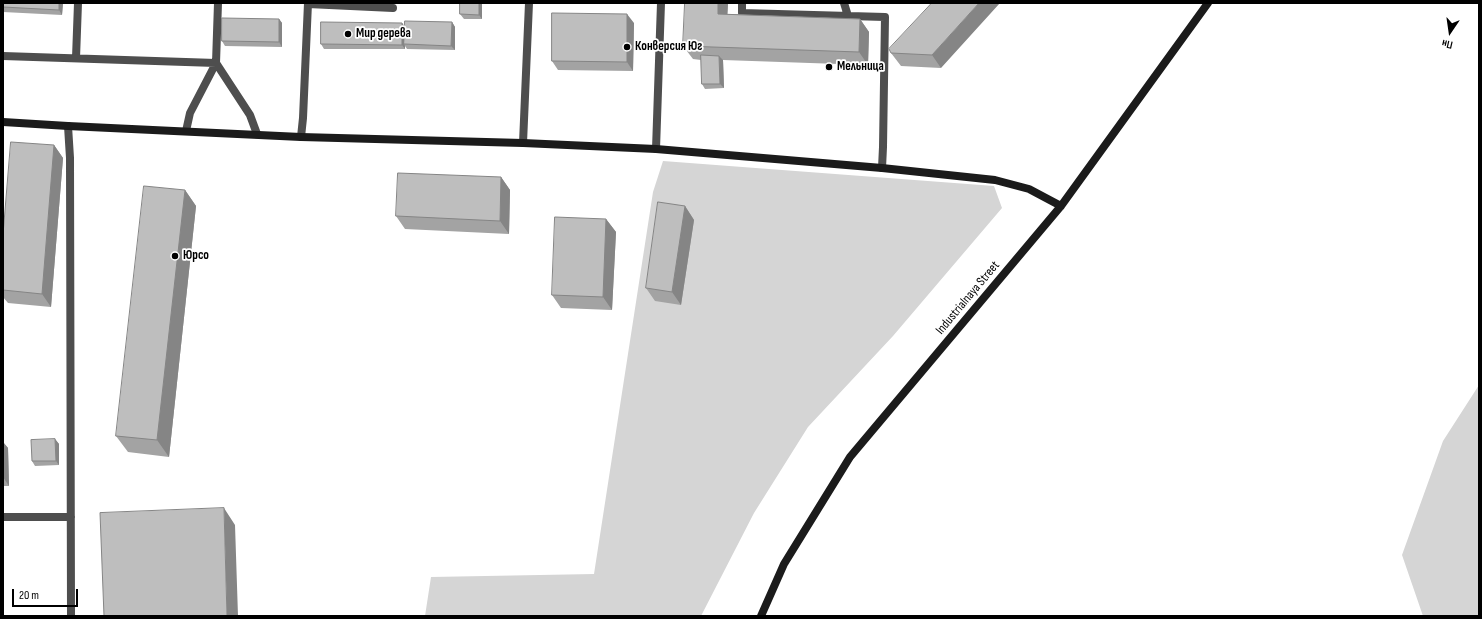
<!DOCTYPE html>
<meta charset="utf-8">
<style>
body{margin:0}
#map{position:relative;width:1482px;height:619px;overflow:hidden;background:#fff;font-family:"Sofia Sans Condensed",sans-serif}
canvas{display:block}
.frame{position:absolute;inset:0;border:4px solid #000;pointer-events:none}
.north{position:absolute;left:1430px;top:12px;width:40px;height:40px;-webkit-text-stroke:3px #fff;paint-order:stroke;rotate:193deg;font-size:11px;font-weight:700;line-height:16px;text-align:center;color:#000}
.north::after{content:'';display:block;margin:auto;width:14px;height:18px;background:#000;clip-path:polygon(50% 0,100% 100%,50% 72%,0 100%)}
.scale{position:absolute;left:12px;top:589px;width:66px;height:18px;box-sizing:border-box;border:2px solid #000;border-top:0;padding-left:5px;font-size:12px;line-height:14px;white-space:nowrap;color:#000;-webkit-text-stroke:3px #fff;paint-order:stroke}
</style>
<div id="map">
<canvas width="1482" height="619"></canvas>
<div class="frame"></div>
<div class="north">Пн</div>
<div class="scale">20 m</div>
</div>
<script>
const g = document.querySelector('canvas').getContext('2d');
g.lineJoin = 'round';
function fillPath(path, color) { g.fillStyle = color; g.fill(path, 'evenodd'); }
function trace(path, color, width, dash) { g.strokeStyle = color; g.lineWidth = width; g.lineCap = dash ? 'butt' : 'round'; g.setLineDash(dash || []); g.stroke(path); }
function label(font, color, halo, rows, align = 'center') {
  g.font = font + ' "Sofia Sans Condensed",sans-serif'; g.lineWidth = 3.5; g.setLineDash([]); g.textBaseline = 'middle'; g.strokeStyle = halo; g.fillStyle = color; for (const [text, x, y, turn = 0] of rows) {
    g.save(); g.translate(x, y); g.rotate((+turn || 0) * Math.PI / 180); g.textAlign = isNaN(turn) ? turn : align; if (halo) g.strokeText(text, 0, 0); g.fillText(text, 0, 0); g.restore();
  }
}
const green = new Path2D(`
 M 663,161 L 994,186 L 1002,208 L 893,336 L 808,427 L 754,513 L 701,616 L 425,616 L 431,577 L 594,574 L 653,192 Z
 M 1479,385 L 1479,616 L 1423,616 L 1402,555 L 1443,441 Z`);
const lane = new Path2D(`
 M 742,3 L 742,13 L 885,17 L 883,147 L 882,168
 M 844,3 L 848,16
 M 308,4 L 393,8
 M 3,56 L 216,63
 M 76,58 L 78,3
 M 216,63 L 250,115 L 257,134
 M 68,126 L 70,158 L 71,616
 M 186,131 L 190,113 L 216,63 L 218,3
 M 301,137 L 303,118 L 308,3
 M 523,143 L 529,3
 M 656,149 L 661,3
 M 3,517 L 71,517`);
const secondary = new Path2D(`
 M 3,122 L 68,126 L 301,137 L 523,143 L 656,149 L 882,168 L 995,180 L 1029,189 L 1061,206
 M 761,616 L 784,564 L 850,457 L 1061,206 L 1208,3`);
const wall = new Path2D(`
 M 3,3 L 63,3 L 62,15 L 3,12 Z
 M 460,3 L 482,3 L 482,19 L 464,19 L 460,14 Z
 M 728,3 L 727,14 L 860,19 L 869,32 L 868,65 L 723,60 L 724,88 L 705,89 L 702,84 L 701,60 L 693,59 L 683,46 Z
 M 932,3 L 941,68 L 901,66 L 891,53 Z
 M 279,19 L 282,23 L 282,47 L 225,46 L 222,41 Z
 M 452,22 L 455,27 L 455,50 L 407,49 L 405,46 L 405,49 L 324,49 L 321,44 L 402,23 L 404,26 Z
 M 634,23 L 633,71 L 558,70 L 552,61 Z
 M 54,145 L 63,158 L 51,307 L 8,303 L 3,297 L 3,235 Z
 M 501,177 L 510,190 L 509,234 L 405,229 L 396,216 Z
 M 185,190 L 196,206 L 169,457 L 128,452 L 116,436 Z
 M 685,206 L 694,220 L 681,305 L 655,301 L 646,288 Z
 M 606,219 L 616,232 L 612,310 L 561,308 L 552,295 Z
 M 55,439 L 59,444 L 59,465 L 35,466 L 32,461 Z
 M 3,442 L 8,448 L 9,486 L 3,486 Z`);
const shadedWall = new Path2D(`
 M 59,3 L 63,3 L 62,15 L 59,10 Z
 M 479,3 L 482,3 L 482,19 L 479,15 Z
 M 718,3 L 728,3 L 727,27 L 718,14 Z
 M 979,3 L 1000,3 L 941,68 L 932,55 Z
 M 627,14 L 634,23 L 633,71 L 627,62 Z
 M 279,19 L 282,23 L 282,47 L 279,42 Z
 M 860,19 L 869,32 L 868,65 L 859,52 Z
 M 452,22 L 455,27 L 455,50 L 451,46 Z
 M 402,23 L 405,27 L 404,44 L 405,46 L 405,49 L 402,45 Z
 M 719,56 L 723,60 L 724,88 L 720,84 Z
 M 54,145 L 63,158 L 51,307 L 42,294 Z
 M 501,177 L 510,190 L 509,234 L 500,221 Z
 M 185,190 L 196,206 L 169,457 L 157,440 Z
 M 685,206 L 694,220 L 681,305 L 672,292 Z
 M 606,219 L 616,232 L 612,310 L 603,297 Z
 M 55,439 L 59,444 L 59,465 L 56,461 Z
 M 3,442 L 8,448 L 9,486 L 3,477 Z
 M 224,508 L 235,525 L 238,616 L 227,616 Z`);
const building = new Path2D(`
 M 3,3 L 59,3 L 59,10 L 3,7 Z
 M 460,3 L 479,3 L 479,15 L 460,14 Z
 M 685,3 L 718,3 L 718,14 L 860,19 L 859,52 L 683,46 Z
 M 932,3 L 979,3 L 932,55 L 891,53 L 889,49 Z
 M 552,13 L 627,14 L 627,62 L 552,61 Z
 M 222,18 L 279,19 L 279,42 L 222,41 Z
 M 405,21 L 452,22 L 451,46 L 404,44 Z
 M 321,22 L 402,23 L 402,45 L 321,44 Z
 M 701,55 L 719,56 L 720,84 L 702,84 Z
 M 11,142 L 54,145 L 42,294 L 3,290 L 3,235 Z
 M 398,173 L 501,177 L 500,221 L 396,216 Z
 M 144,186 L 185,190 L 157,440 L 116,436 Z
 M 658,202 L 685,206 L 672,292 L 646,288 Z
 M 555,217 L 606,219 L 603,297 L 552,295 Z
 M 55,439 L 56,461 L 32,461 L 31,440 Z
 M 224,508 L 227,616 L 104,616 L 100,513 Z`);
const markers = [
 [348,34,4,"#000"],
 [627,47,4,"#000"],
 [829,67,4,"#000"],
 [175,256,4,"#000"]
];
const poiNames = [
 ["Мир дерева",356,34],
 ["Конверсия Юг",635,47],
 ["Мельница",837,67],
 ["Юрсо",183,256]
];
const streetNames = [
 ["Industrialnaya Street",968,298,-50]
];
fillPath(green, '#d5d5d5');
trace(lane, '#4e4e4e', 8);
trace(secondary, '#1b1b1b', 8);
fillPath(wall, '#a3a3a3');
fillPath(shadedWall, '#858585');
fillPath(building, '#bebebe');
trace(building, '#858585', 1);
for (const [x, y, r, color] of markers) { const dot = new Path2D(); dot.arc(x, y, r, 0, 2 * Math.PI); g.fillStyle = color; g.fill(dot); trace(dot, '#fff', 1.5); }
label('bold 13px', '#000', '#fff', poiNames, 'left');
label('13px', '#000', '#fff', streetNames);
</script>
